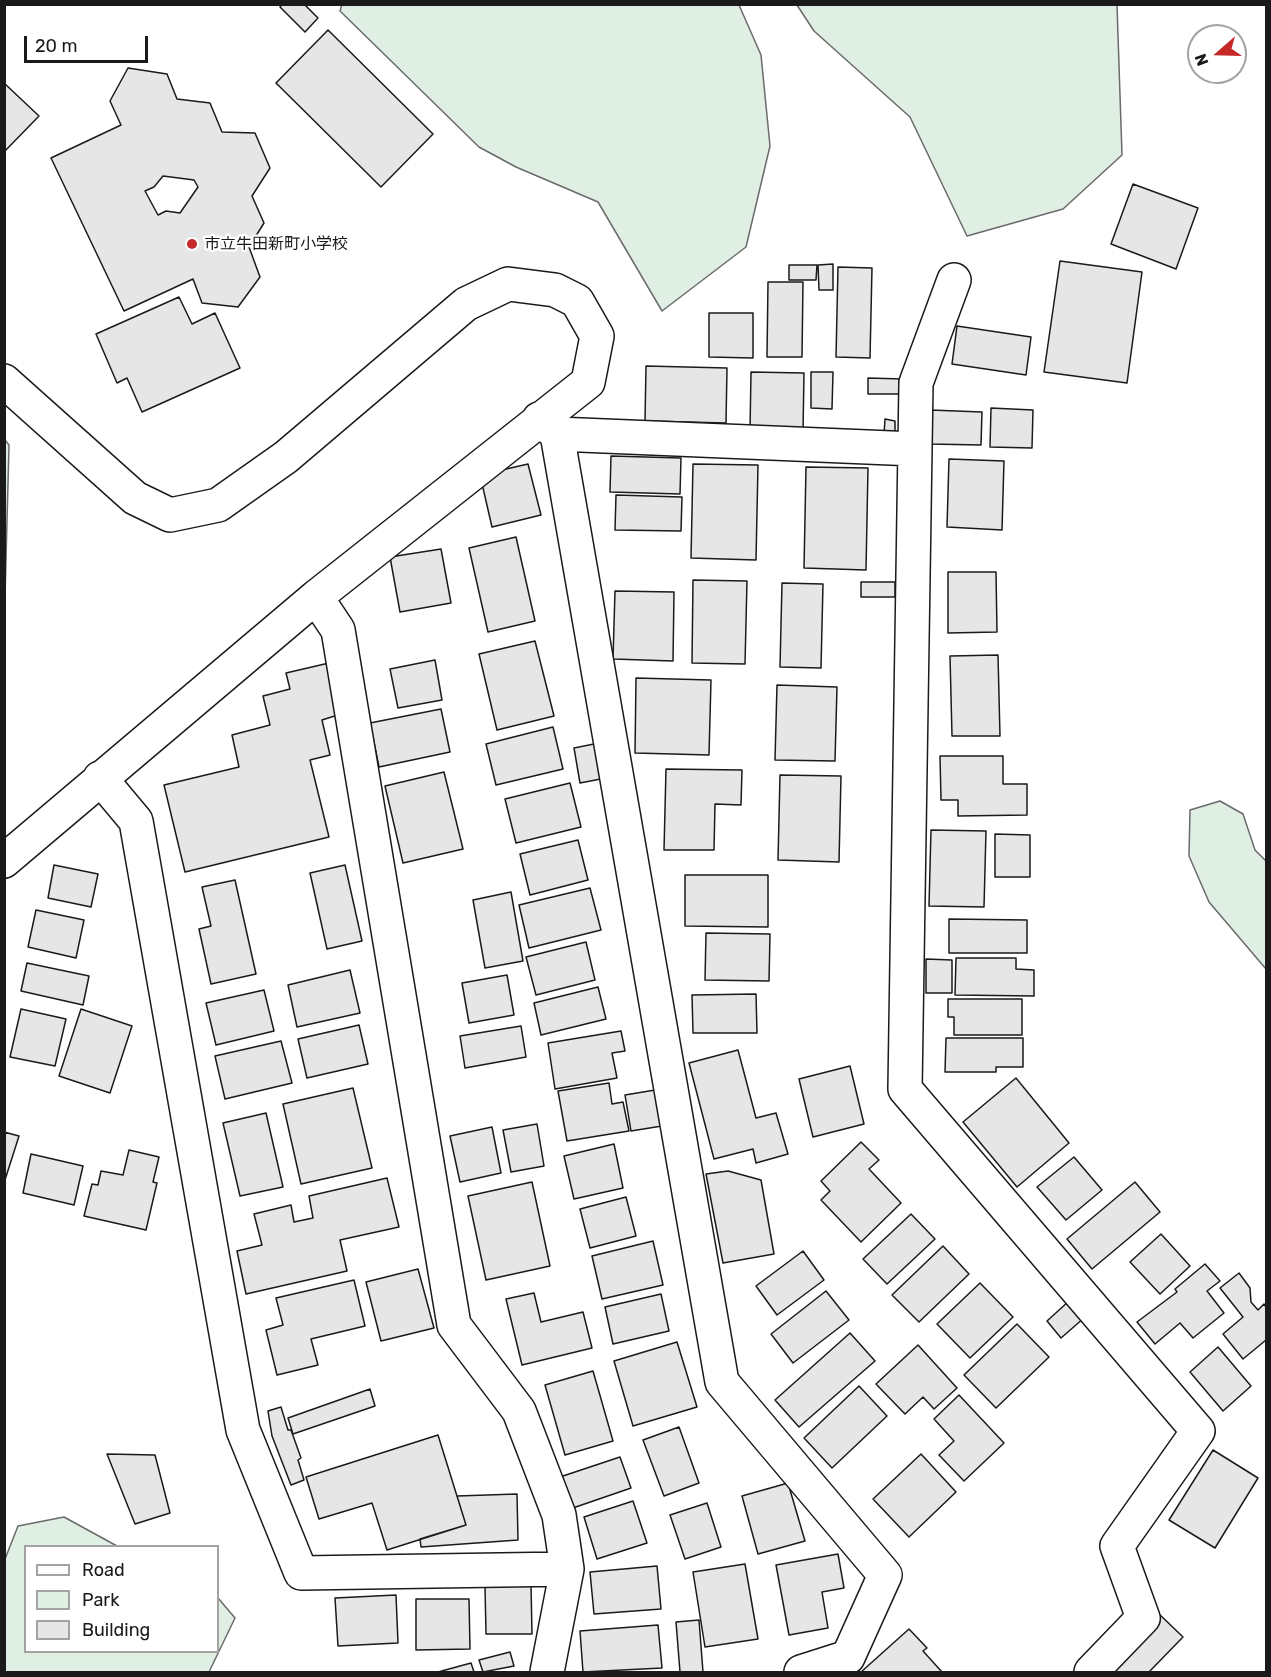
<!DOCTYPE html>
<meta charset="utf-8">
<style>
body{margin:0}
#map{position:relative;width:1271px;height:1677px;overflow:hidden;background:#fff;font-family:Rubik,sans-serif}
canvas{display:block}
.frame{position:absolute;inset:0;border:6px solid #1a1a1a;pointer-events:none}
.legend{position:absolute;left:24px;top:1545px;width:195px;height:108px;box-sizing:border-box;background:#fff;border:2px solid #a3a3a3;margin:0;padding:8px 10px;list-style:none;font-size:18px;color:#1a1a1a}
.legend li{display:flex;align-items:center;gap:12px;height:30px}
.legend b{width:30px;border:2px solid #a3a3a3}
.north{position:absolute;left:1187px;top:24px;width:60px;height:60px;box-sizing:border-box;background:#fff;border:2px solid #a3a3a3;border-radius:50%;rotate:250deg;font-size:16px;font-weight:700;line-height:24px;text-align:center;color:#1a1a1a}
.north::after{content:'';display:block;margin:auto;width:21px;height:27px;background:#c62828;clip-path:polygon(50% 0,100% 100%,50% 72%,0 100%)}
.scale{position:absolute;left:24px;top:36px;width:124px;height:27px;box-sizing:border-box;border:3px solid #1a1a1a;border-top:0;padding-left:8px;font-size:18px;line-height:21px;white-space:nowrap;color:#1a1a1a;-webkit-text-stroke:4px #fff;paint-order:stroke}
</style>
<div id="map">
<canvas width="1271" height="1677"></canvas>
<div class="frame"></div>
<ul class="legend">
<li><b style="height:8px;background:#fff"></b>Road</li>
<li><b style="height:16px;background:#e0efe3"></b>Park</li>
<li><b style="height:16px;background:#e6e6e6"></b>Building</li>
</ul>
<div class="north">N</div>
<div class="scale">20 m</div>
</div>
<script>
const g = document.querySelector('canvas').getContext('2d');
g.lineJoin = 'round';
function fillPath(path, color) { g.fillStyle = color; g.fill(path, 'evenodd'); }
function trace(path, color, width, dash) { g.strokeStyle = color; g.lineWidth = width; g.lineCap = dash ? 'butt' : 'round'; g.setLineDash(dash || []); g.stroke(path); }
function label(font, color, halo, rows, align = 'center') {
  g.font = font + ' Rubik,"Noto Sans JP",sans-serif'; g.lineWidth = 4.5; g.setLineDash([]); g.textBaseline = 'middle'; g.strokeStyle = halo; g.fillStyle = color; for (const [text, x, y, turn = 0] of rows) {
    g.save(); g.translate(x, y); g.rotate((+turn || 0) * Math.PI / 180); g.textAlign = isNaN(turn) ? turn : align; if (halo) g.strokeText(text, 0, 0); g.fillText(text, 0, 0); g.restore();
  }
}
const green = new Path2D(`
 M 342,4 L 739,5 L 761,55 L 770,146 L 746,247 L 662,311 L 598,202 L 516,167 L 479,147 L 340,11 Z
 M 797,5 L 1117,5 L 1122,155 L 1063,209 L 967,236 L 910,117 L 814,31 Z
 M 5,440 L 9,445 L 5,598 Z
 M 1220,801 L 1243,814 L 1255,850 L 1266,861 L 1266,969 L 1209,902 L 1189,856 L 1190,810 Z
 M 64,1517 L 117,1546 L 26,1546 L 26,1652 L 218,1652 L 218,1598 L 235,1618 L 209,1672 L 5,1672 L 5,1559 L 18,1526 Z`);
const building = new Path2D(`
 M 282,4 L 304,4 L 318,18 L 305,32 L 280,7 Z
 M 328,30 L 433,134 L 381,187 L 276,83 Z
 M 128,68 L 167,74 L 177,99 L 210,103 L 222,132 L 255,133 L 270,168 L 252,196 L 264,223 L 249,247 L 260,277 L 238,307 L 202,303 L 193,279 L 124,311 L 51,158 L 121,125 L 110,101 ZM 163,176 L 194,180 L 198,187 L 180,213 L 166,211 L 158,215 L 145,191 L 154,187 Z
 M 4,83 L 39,116 L 4,152 Z
 M 1133,184 L 1198,208 L 1176,269 L 1111,244 Z
 M 1060,261 L 1142,272 L 1127,383 L 1044,372 Z
 M 833,264 L 833,290 L 819,290 L 818,265 Z
 M 789,265 L 817,265 L 816,280 L 789,280 Z
 M 838,267 L 872,268 L 870,358 L 836,357 Z
 M 768,282 L 803,282 L 802,357 L 767,357 Z
 M 179,297 L 192,324 L 215,313 L 240,368 L 142,412 L 127,378 L 117,383 L 96,334 Z
 M 709,313 L 753,313 L 753,358 L 709,357 Z
 M 957,326 L 1031,337 L 1026,375 L 952,364 Z
 M 646,366 L 727,368 L 726,423 L 645,421 Z
 M 751,372 L 804,373 L 803,432 L 750,431 Z
 M 811,372 L 833,372 L 832,409 L 811,408 Z
 M 868,378 L 903,379 L 904,394 L 868,394 Z
 M 991,408 L 1033,410 L 1032,448 L 990,447 Z
 M 930,410 L 982,412 L 981,445 L 929,444 Z
 M 885,419 L 895,421 L 895,435 L 884,434 Z
 M 611,456 L 681,458 L 680,494 L 610,492 Z
 M 949,459 L 1004,461 L 1002,530 L 947,527 Z
 M 528,464 L 541,515 L 492,527 L 480,475 Z
 M 693,464 L 758,465 L 756,560 L 691,558 Z
 M 806,467 L 868,468 L 866,570 L 804,568 Z
 M 616,495 L 682,497 L 681,531 L 615,530 Z
 M 516,537 L 535,621 L 488,632 L 469,548 Z
 M 441,549 L 451,603 L 400,612 L 390,557 Z
 M 948,572 L 996,572 L 997,632 L 948,633 Z
 M 693,580 L 747,581 L 745,664 L 692,663 Z
 M 861,582 L 895,582 L 895,597 L 861,597 Z
 M 782,583 L 823,584 L 821,668 L 780,667 Z
 M 615,591 L 674,592 L 673,661 L 613,659 Z
 M 535,641 L 554,716 L 497,730 L 479,654 Z
 M 998,655 L 1000,736 L 952,736 L 950,656 Z
 M 435,660 L 442,700 L 398,708 L 390,669 Z
 M 329,663 L 341,714 L 322,720 L 330,755 L 310,760 L 329,837 L 185,872 L 164,785 L 239,767 L 232,735 L 270,725 L 263,696 L 290,689 L 286,673 Z
 M 636,678 L 711,680 L 709,755 L 635,753 Z
 M 777,685 L 837,687 L 835,761 L 775,760 Z
 M 441,709 L 450,752 L 379,767 L 370,723 Z
 M 553,727 L 563,769 L 496,785 L 486,744 Z
 M 599,743 L 606,778 L 580,783 L 574,748 Z
 M 940,756 L 1003,756 L 1003,784 L 1027,784 L 1027,815 L 958,816 L 958,800 L 941,800 Z
 M 666,769 L 742,770 L 741,805 L 715,804 L 714,850 L 664,850 Z
 M 444,772 L 463,849 L 403,863 L 385,786 Z
 M 780,775 L 841,776 L 839,862 L 778,860 Z
 M 570,783 L 581,827 L 516,843 L 505,799 Z
 M 931,830 L 986,831 L 984,907 L 929,906 Z
 M 995,834 L 1030,835 L 1030,877 L 995,877 Z
 M 578,840 L 588,880 L 530,895 L 520,854 Z
 M 54,865 L 98,874 L 91,907 L 48,898 Z
 M 345,865 L 362,941 L 327,949 L 310,873 Z
 M 685,875 L 768,875 L 768,927 L 685,926 Z
 M 235,880 L 256,974 L 211,984 L 199,929 L 211,926 L 202,887 Z
 M 590,888 L 601,930 L 529,948 L 519,905 Z
 M 511,892 L 523,961 L 485,968 L 473,900 Z
 M 36,910 L 84,920 L 76,958 L 28,947 Z
 M 949,919 L 1027,920 L 1027,953 L 949,953 Z
 M 706,933 L 770,934 L 769,981 L 705,980 Z
 M 586,942 L 595,980 L 536,995 L 526,957 Z
 M 956,958 L 1016,958 L 1016,969 L 1034,970 L 1034,996 L 955,995 Z
 M 926,959 L 952,960 L 952,993 L 926,993 Z
 M 27,963 L 89,976 L 83,1005 L 21,991 Z
 M 350,970 L 360,1013 L 297,1027 L 288,985 Z
 M 507,975 L 514,1015 L 469,1023 L 462,983 Z
 M 598,987 L 606,1019 L 541,1035 L 534,1003 Z
 M 264,990 L 274,1031 L 216,1045 L 206,1003 Z
 M 756,994 L 757,1033 L 693,1033 L 692,995 Z
 M 948,999 L 1022,999 L 1022,1035 L 954,1035 L 954,1017 L 948,1017 Z
 M 21,1009 L 66,1019 L 55,1066 L 10,1057 Z
 M 81,1009 L 132,1026 L 110,1093 L 59,1076 Z
 M 359,1025 L 368,1064 L 307,1078 L 298,1039 Z
 M 521,1026 L 526,1057 L 465,1068 L 460,1036 Z
 M 621,1031 L 625,1051 L 612,1053 L 617,1078 L 555,1089 L 548,1043 Z
 M 946,1038 L 1023,1038 L 1023,1067 L 996,1067 L 996,1072 L 945,1072 Z
 M 281,1041 L 292,1083 L 225,1099 L 215,1056 Z
 M 738,1050 L 756,1118 L 776,1113 L 788,1154 L 756,1163 L 753,1149 L 714,1159 L 689,1063 Z
 M 850,1066 L 864,1124 L 813,1137 L 799,1079 Z
 M 1016,1078 L 1069,1143 L 1017,1187 L 963,1122 Z
 M 609,1083 L 612,1104 L 623,1102 L 629,1131 L 567,1141 L 558,1091 Z
 M 353,1088 L 372,1168 L 301,1184 L 283,1104 Z
 M 655,1090 L 662,1126 L 631,1131 L 625,1095 Z
 M 266,1113 L 283,1187 L 240,1196 L 223,1123 Z
 M 537,1124 L 544,1166 L 511,1172 L 503,1130 Z
 M 492,1127 L 501,1173 L 460,1182 L 450,1136 Z
 M 4,1132 L 19,1136 L 4,1183 Z
 M 861,1142 L 879,1160 L 869,1169 L 901,1203 L 861,1242 L 821,1200 L 830,1191 L 821,1181 Z
 M 614,1144 L 623,1188 L 574,1199 L 564,1156 Z
 M 129,1150 L 159,1157 L 153,1182 L 157,1183 L 146,1230 L 84,1216 L 92,1184 L 98,1185 L 101,1171 L 123,1175 Z
 M 31,1154 L 83,1166 L 74,1205 L 23,1193 Z
 M 1074,1157 L 1102,1190 L 1066,1220 L 1037,1187 Z
 M 728,1171 L 761,1180 L 774,1254 L 723,1263 L 706,1174 Z
 M 387,1178 L 399,1227 L 340,1240 L 347,1271 L 246,1294 L 237,1251 L 262,1245 L 254,1214 L 291,1205 L 294,1222 L 313,1218 L 309,1196 Z
 M 532,1182 L 550,1266 L 486,1280 L 468,1196 Z
 M 1135,1182 L 1160,1212 L 1092,1269 L 1067,1239 Z
 M 626,1197 L 636,1236 L 590,1248 L 580,1209 Z
 M 911,1214 L 935,1239 L 887,1284 L 863,1259 Z
 M 1161,1234 L 1190,1266 L 1160,1294 L 1130,1262 Z
 M 653,1241 L 663,1285 L 602,1299 L 592,1256 Z
 M 943,1246 L 969,1274 L 919,1322 L 892,1295 Z
 M 803,1251 L 824,1280 L 777,1315 L 756,1286 Z
 M 1205,1264 L 1220,1281 L 1207,1291 L 1224,1313 L 1193,1338 L 1180,1323 L 1155,1344 L 1137,1322 L 1177,1292 L 1175,1289 Z
 M 418,1269 L 434,1328 L 381,1341 L 366,1282 Z
 M 1239,1273 L 1250,1288 L 1251,1302 L 1258,1310 L 1264,1304 L 1266,1307 L 1266,1340 L 1243,1359 L 1223,1334 L 1243,1317 L 1220,1288 Z
 M 354,1280 L 365,1326 L 311,1339 L 318,1365 L 277,1375 L 266,1330 L 283,1325 L 276,1298 Z
 M 980,1283 L 1013,1317 L 970,1358 L 937,1324 Z
 M 826,1291 L 849,1320 L 793,1363 L 771,1334 Z
 M 534,1293 L 541,1322 L 583,1312 L 592,1348 L 522,1365 L 506,1299 Z
 M 661,1294 L 669,1331 L 613,1344 L 605,1307 Z
 M 1069,1301 L 1084,1318 L 1061,1338 L 1047,1321 Z
 M 1017,1324 L 1049,1357 L 996,1408 L 964,1375 Z
 M 850,1333 L 875,1361 L 799,1427 L 775,1400 Z
 M 677,1342 L 697,1407 L 633,1426 L 614,1361 Z
 M 918,1345 L 957,1388 L 934,1409 L 923,1397 L 905,1414 L 876,1384 Z
 M 1218,1347 L 1251,1386 L 1223,1411 L 1190,1372 Z
 M 593,1371 L 613,1441 L 565,1455 L 545,1385 Z
 M 859,1386 L 887,1416 L 832,1468 L 804,1438 Z
 M 370,1389 L 375,1406 L 293,1434 L 288,1418 Z
 M 959,1395 L 1004,1443 L 964,1481 L 939,1455 L 954,1441 L 934,1419 Z
 M 281,1407 L 288,1430 L 291,1430 L 301,1458 L 298,1460 L 304,1480 L 291,1485 L 272,1436 L 268,1411 Z
 M 679,1427 L 699,1483 L 664,1496 L 643,1440 Z
 M 438,1435 L 466,1525 L 387,1550 L 372,1503 L 319,1519 L 306,1477 Z
 M 1213,1450 L 1258,1478 L 1215,1548 L 1169,1520 Z
 M 107,1454 L 155,1455 L 170,1513 L 135,1524 Z
 M 921,1454 L 956,1492 L 909,1537 L 873,1499 Z
 M 620,1457 L 631,1488 L 570,1509 L 560,1477 Z
 M 788,1483 L 805,1541 L 758,1554 L 742,1496 Z
 M 517,1494 L 518,1540 L 421,1547 L 420,1539 L 466,1525 L 457,1496 Z
 M 633,1501 L 647,1543 L 597,1559 L 584,1517 Z
 M 707,1503 L 721,1547 L 685,1559 L 670,1515 Z
 M 838,1554 L 844,1588 L 822,1592 L 828,1628 L 789,1635 L 776,1565 Z
 M 745,1564 L 758,1639 L 705,1647 L 693,1572 Z
 M 657,1566 L 661,1609 L 594,1614 L 590,1572 Z
 M 531,1585 L 532,1634 L 486,1634 L 485,1586 Z
 M 396,1595 L 398,1643 L 338,1646 L 335,1598 Z
 M 416,1599 L 469,1599 L 470,1649 L 416,1650 Z
 M 1158,1613 L 1183,1637 L 1149,1672 L 1101,1672 Z
 M 699,1620 L 703,1672 L 680,1672 L 676,1622 Z
 M 658,1625 L 662,1668 L 583,1672 L 580,1631 Z
 M 909,1629 L 927,1648 L 923,1651 L 942,1672 L 861,1672 Z
 M 510,1652 L 514,1666 L 483,1672 L 479,1660 Z
 M 471,1663 L 474,1672 L 438,1672 Z`);
const minor = new Path2D(`
 M 954,280 L 916,383 L 905,1089 L 1198,1431 L 1117,1546 L 1143,1618 L 1091,1672
 M 4,381 L 135,498 L 170,515 L 218,505 L 286,457 L 466,304 L 508,284 L 555,290 L 577,301 L 597,336 L 588,382 L 316,597 L 4,861
 M 539,419 L 557,434 L 722,1382 L 885,1575 L 848,1657 L 801,1672
 M 557,434 L 915,449
 M 316,597 L 338,630 L 454,1325 L 519,1411 L 559,1515 L 567,1569 L 547,1672
 M 100,778 L 136,821 L 243,1430 L 301,1573 L 567,1569`);
const markers = [
 [192,244,6,"#c62828"]
];
const poiNames = [
 ["市立牛田新町小学校",204,244]
];
fillPath(green, '#e0efe3');
trace(green, '#6a6a6a', 1.5);
fillPath(building, '#e6e6e6');
trace(building, '#1a1a1a', 1.5);
trace(minor, '#1a1a1a', 36);
trace(minor, '#fff', 33);
for (const [x, y, r, color] of markers) { const dot = new Path2D(); dot.arc(x, y, r, 0, 2 * Math.PI); g.fillStyle = color; g.fill(dot); trace(dot, '#fff', 2); }
label('16px', '#1a1a1a', '#fff', poiNames, 'left');
</script>
